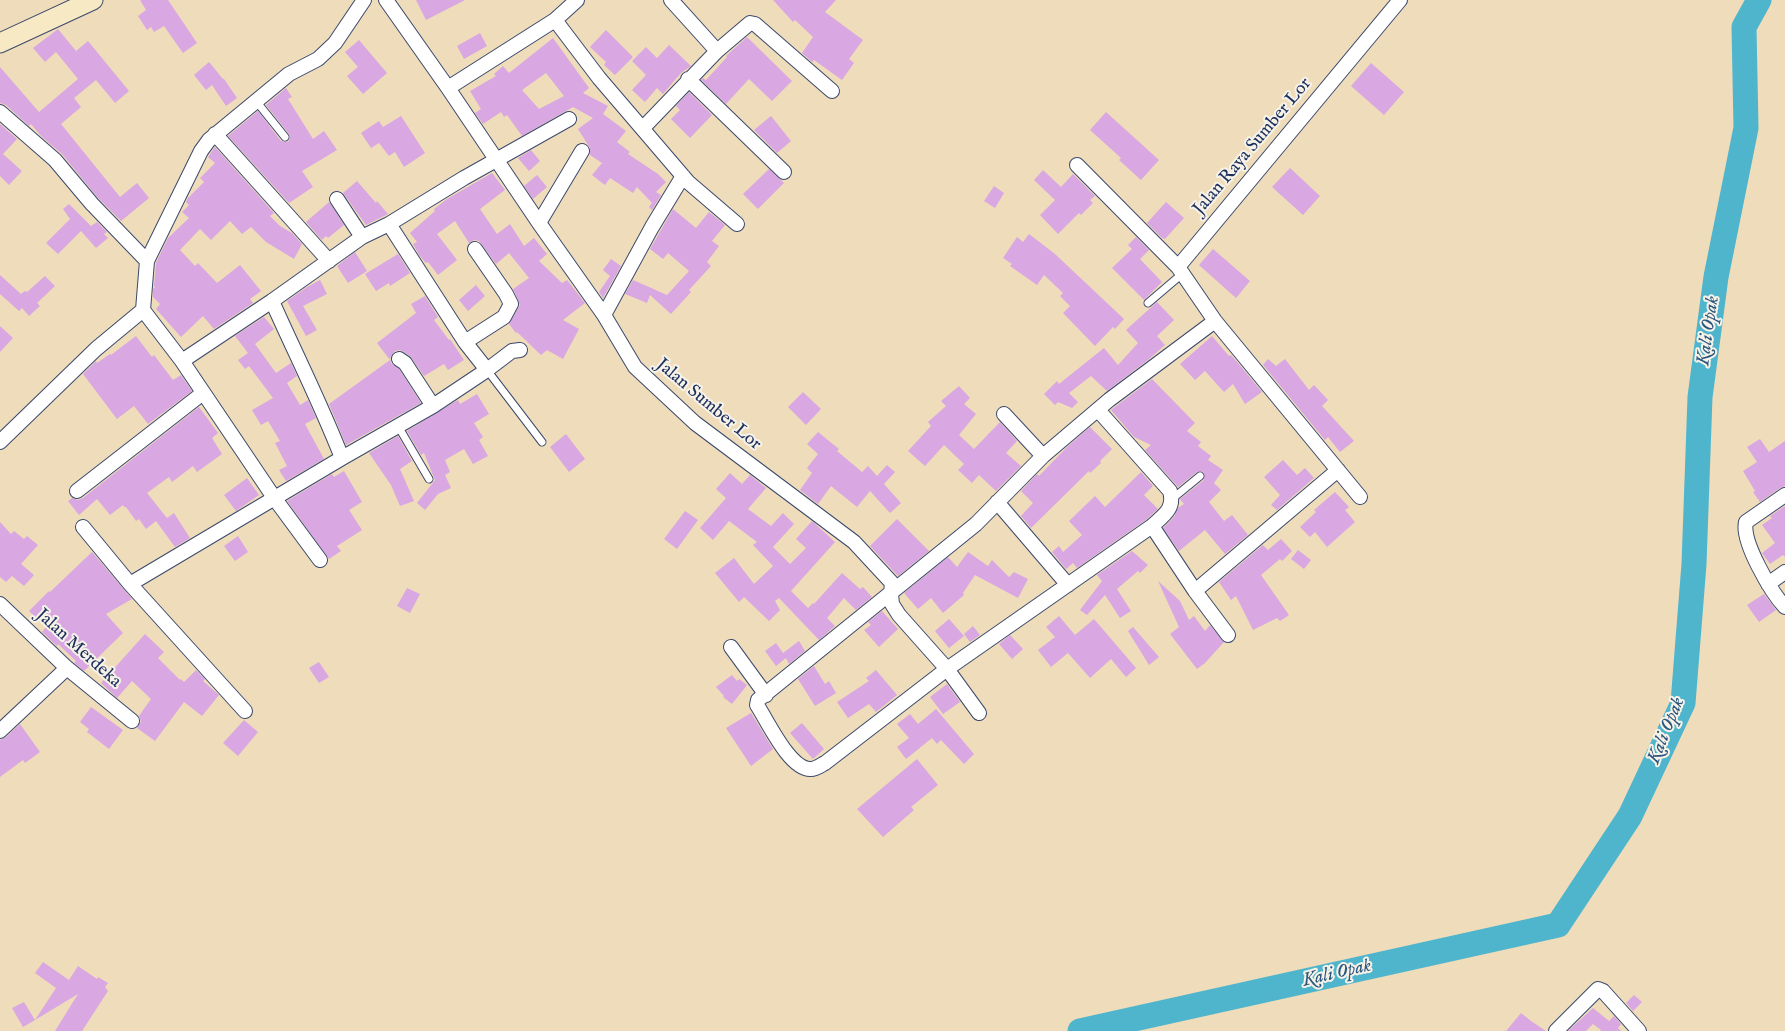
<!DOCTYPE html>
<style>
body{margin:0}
canvas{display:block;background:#efdcba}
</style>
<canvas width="1785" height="1031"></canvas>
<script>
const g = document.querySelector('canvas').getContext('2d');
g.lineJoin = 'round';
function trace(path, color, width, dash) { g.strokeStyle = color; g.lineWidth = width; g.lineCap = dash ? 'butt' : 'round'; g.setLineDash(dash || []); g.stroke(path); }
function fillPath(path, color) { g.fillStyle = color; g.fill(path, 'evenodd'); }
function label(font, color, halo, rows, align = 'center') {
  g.font = font + ' "IM FELL English",serif'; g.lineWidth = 4; g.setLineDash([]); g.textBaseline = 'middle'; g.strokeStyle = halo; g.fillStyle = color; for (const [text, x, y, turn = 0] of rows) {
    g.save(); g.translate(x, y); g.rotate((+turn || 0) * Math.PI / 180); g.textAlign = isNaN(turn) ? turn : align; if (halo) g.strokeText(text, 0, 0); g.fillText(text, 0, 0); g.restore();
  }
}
const river = new Path2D(`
 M 1080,1031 L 1558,925 L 1630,816 L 1683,703 L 1694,564 L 1700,397 L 1716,277 L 1746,128 L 1744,27 L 1759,0`);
const building = new Path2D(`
 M 140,0 L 168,0 L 197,43 L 183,53 L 164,26 L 154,32 L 151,27 L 147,30 L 138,16 L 146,10 Z
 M 416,0 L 465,0 L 426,20 Z
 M 773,0 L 836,0 L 825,12 L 863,40 L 849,59 L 854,63 L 842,80 L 814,60 L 812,62 L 802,53 L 813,37 L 795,20 L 793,22 Z
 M 58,29 L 76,51 L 88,41 L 129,91 L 115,103 L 96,80 L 74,98 L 81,107 L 61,124 L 120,197 L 137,183 L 149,198 L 121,221 L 98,198 L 62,154 L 42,137 L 31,124 L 29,126 L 6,105 L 0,103 L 0,67 L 39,112 L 78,79 L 56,52 L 45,62 L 33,48 Z
 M 606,30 L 633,57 L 615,75 L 604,65 L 606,62 L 590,47 Z
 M 480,33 L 487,46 L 464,59 L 457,46 Z
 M 747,37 L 792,81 L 772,101 L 749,79 L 726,104 L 701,80 L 703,78 L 706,80 L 727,57 L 726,56 Z
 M 553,38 L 589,88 L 583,93 L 608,106 L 603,114 L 626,131 L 617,142 L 630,152 L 628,154 L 658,174 L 666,182 L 656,192 L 661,195 L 652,210 L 649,207 L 652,203 L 637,187 L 633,193 L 610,178 L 605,185 L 592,175 L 602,163 L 590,155 L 590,148 L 578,129 L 593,118 L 573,107 L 522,136 L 507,115 L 504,117 L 501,112 L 483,124 L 475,113 L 481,109 L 470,91 L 496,76 L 494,74 L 503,66 L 509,73 ZM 546,73 L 564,96 L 539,109 L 522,90 Z
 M 359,40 L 387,73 L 363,94 L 347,76 L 358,67 L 345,52 Z
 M 669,45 L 691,66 L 681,73 L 663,94 L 657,88 L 645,102 L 632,90 L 646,75 L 632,61 L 646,47 L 657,58 Z
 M 209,62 L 223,79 L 224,79 L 237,98 L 226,106 L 212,85 L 206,90 L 194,75 Z
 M 1371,63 L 1404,92 L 1384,115 L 1351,86 Z
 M 286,88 L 292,97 L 288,99 L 313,139 L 324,131 L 337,150 L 302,171 L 313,187 L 289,203 L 228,136 L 258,111 L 281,141 L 285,142 L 289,141 L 290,137 L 289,134 L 266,105 Z
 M 689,92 L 712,115 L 690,138 L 671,119 L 680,110 L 676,106 Z
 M 1106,112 L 1159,160 L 1141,180 L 1119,160 L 1121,158 L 1090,130 Z
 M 401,116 L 425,153 L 404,167 L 395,152 L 389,156 L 379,143 L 371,148 L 361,133 L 379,121 L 383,127 Z
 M 771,116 L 791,141 L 777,153 L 754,130 Z
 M 0,124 L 17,139 L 3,154 L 22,171 L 9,185 L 0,176 Z
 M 215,147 L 274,213 L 270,216 L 280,226 L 292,233 L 302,244 L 294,259 L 266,242 L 251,227 L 242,234 L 230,221 L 211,240 L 200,229 L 180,250 L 195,266 L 198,263 L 217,283 L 240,265 L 261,291 L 250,299 L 253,303 L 214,329 L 203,316 L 181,337 L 156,309 L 160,304 L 153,297 L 153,289 L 155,287 L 154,286 L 156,263 L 168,238 L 189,218 L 182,212 L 189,205 L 186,202 L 188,198 L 204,182 L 200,178 L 215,163 L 208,157 Z
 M 531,150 L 540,161 L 529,171 L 518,158 Z
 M 1290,168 L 1320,196 L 1303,215 L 1272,187 Z
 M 769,169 L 784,183 L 758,209 L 743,194 Z
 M 1043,170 L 1061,187 L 1073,174 L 1095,196 L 1090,200 L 1093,203 L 1081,215 L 1079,213 L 1058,234 L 1040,215 L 1055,200 L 1034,180 Z
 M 492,173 L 505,190 L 480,209 L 497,234 L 510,224 L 524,246 L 534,238 L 547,254 L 539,261 L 562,283 L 567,280 L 585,303 L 563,320 L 579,329 L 563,359 L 547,350 L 541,355 L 517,332 L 516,333 L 509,324 L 520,305 L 513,289 L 529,278 L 509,253 L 496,264 L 479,241 L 474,240 L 469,243 L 455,221 L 437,234 L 457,260 L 438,275 L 428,262 L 426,263 L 419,255 L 413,244 L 417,242 L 410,233 L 435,211 L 434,209 L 447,199 Z
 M 537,175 L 547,187 L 533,199 L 524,186 Z
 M 357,181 L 376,203 L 377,201 L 388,214 L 366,225 L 343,193 Z
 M 994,186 L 1004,193 L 995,208 L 984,201 Z
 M 329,202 L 344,225 L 328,238 L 326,236 L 322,240 L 306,222 Z
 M 1166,202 L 1184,218 L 1165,239 L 1162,238 L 1147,223 Z
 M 69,204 L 91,226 L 97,222 L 107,232 L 104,234 L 108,238 L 96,248 L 81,231 L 58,254 L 46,243 L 70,219 L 63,209 Z
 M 673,209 L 696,228 L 709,212 L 725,225 L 712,241 L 719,246 L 707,262 L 711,266 L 689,290 L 691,292 L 671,314 L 650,295 L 647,303 L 625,294 L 633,280 L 667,295 L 689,271 L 668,253 L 663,259 L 650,249 Z
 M 1029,234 L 1055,254 L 1124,319 L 1115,329 L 1113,327 L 1095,346 L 1063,313 L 1070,306 L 1060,296 L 1063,293 L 1044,275 L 1037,285 L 1010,266 L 1012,264 L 1003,258 L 1017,237 L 1023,242 Z
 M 1136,237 L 1149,250 L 1140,259 L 1162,282 L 1144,300 L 1112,268 L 1132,249 L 1128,245 Z
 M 1213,249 L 1250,281 L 1236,298 L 1199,265 Z
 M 355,252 L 367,271 L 348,283 L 337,266 Z
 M 398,254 L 410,273 L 390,286 L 389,283 L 376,291 L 365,274 Z
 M 611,259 L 621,266 L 603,298 L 599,292 L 610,276 L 603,270 Z
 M 0,275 L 21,294 L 25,291 L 27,292 L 45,276 L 55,286 L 37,303 L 40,306 L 29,316 L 22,308 L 19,311 L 0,294 Z
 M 320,280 L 327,294 L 303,306 L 317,330 L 306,336 L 287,301 L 307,287 Z
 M 476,285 L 485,296 L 468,311 L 459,300 Z
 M 425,296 L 438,317 L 434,320 L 449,340 L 450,339 L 464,360 L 448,370 L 444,364 L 424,376 L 410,356 L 400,350 L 395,351 L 390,358 L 391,363 L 399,369 L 421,403 L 346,445 L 329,404 L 390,360 L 377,343 L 416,313 L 411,304 Z
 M 1157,302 L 1174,320 L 1157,336 L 1165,345 L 1148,360 L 1107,391 L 1091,376 L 1069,393 L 1078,402 L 1072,408 L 1058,402 L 1055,405 L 1044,394 L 1057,381 L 1059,384 L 1104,348 L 1118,365 L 1138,343 L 1126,330 Z
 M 264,317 L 274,329 L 255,344 L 276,373 L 291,363 L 297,376 L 287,383 L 300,405 L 308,400 L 316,418 L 305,424 L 324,459 L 286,481 L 279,470 L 287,466 L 275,443 L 280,441 L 268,421 L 261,425 L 252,410 L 273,398 L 249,366 L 245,369 L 238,360 L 248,353 L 235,336 Z
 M 0,326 L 13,338 L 0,352 Z
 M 136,336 L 152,357 L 154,355 L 173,380 L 181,375 L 192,391 L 148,424 L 134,406 L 117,419 L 83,374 L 96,361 L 97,363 L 110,354 L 111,355 Z
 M 1212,336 L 1229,356 L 1231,355 L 1238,363 L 1262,392 L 1245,404 L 1233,384 L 1224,392 L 1205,371 L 1195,380 L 1180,364 Z
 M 1268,359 L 1276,366 L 1285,359 L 1309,390 L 1314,385 L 1328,400 L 1322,406 L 1354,441 L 1340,452 L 1328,437 L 1325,440 L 1263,365 Z
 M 1152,379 L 1195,423 L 1187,431 L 1201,442 L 1198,446 L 1211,456 L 1208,460 L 1223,470 L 1214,483 L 1221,490 L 1209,502 L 1224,521 L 1232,515 L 1248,535 L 1225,554 L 1205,530 L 1179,551 L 1163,528 L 1174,517 L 1178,508 L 1184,504 L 1180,499 L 1204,480 L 1204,473 L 1201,471 L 1197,472 L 1178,487 L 1145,450 L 1151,445 L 1134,437 L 1111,410 Z
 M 959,386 L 970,398 L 964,404 L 976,414 L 959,435 L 974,449 L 1000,422 L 1017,441 L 1006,453 L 1021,466 L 996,491 L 979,475 L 972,483 L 958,470 L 964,464 L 944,445 L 925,466 L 908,451 L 931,426 L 928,422 L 946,406 L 941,401 Z
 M 803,392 L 821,409 L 806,425 L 788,407 Z
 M 477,394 L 489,414 L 474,423 L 483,437 L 479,440 L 488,456 L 473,464 L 464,449 L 445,460 L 450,472 L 445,475 L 451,488 L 438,494 L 425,510 L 417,503 L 435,480 L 424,453 L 421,455 L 407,431 L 458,400 L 460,404 Z
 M 199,407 L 218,433 L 212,438 L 222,454 L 197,472 L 193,466 L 172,482 L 169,477 L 147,493 L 167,518 L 174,513 L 190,538 L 175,547 L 156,521 L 146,529 L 139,519 L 136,521 L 126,507 L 124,507 L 123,505 L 110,515 L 97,499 L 79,515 L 68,501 L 72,498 L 78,500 L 83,498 Z
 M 1090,427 L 1112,449 L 1100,461 L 1101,463 L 1090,473 L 1089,471 L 1031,528 L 1021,516 L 1033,503 L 1021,491 L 1037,474 L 1039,476 L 1067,447 Z
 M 818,432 L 839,449 L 837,451 L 862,472 L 868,466 L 877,476 L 887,465 L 895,472 L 884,484 L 901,503 L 890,513 L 870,491 L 857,507 L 831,486 L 818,504 L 800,490 L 812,473 L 807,468 L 818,454 L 807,444 Z
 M 566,434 L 585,459 L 569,472 L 550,447 Z
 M 398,436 L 412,461 L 400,469 L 414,501 L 400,506 L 391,485 L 369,453 Z
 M 1760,439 L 1769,452 L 1785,441 L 1785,486 L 1780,488 L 1760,502 L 1753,492 L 1755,491 L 1743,471 L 1757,462 L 1747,447 Z
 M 1283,460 L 1297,475 L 1305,468 L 1314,478 L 1277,510 L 1271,505 L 1280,495 L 1264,477 Z
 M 344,471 L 362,502 L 349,510 L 362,530 L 337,546 L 341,551 L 329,559 L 287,501 L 332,474 L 334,477 Z
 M 1141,472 L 1153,486 L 1144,495 L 1158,509 L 1147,519 L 1077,568 L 1073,563 L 1066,569 L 1052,552 L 1059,546 L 1063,552 L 1082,535 L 1069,521 L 1095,496 L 1105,507 Z
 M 730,473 L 742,484 L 750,475 L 766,488 L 748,509 L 771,526 L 783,513 L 794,524 L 773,547 L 790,564 L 806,548 L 796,539 L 812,521 L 835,542 L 791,591 L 808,608 L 813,603 L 814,604 L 842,573 L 860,589 L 863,587 L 872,597 L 856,610 L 844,598 L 827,618 L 835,626 L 819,640 L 779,598 L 775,601 L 780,610 L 769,621 L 744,597 L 739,602 L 715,573 L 734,558 L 754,584 L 773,566 L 753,545 L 757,542 L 729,521 L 713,540 L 700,528 L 726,498 L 716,489 Z
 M 247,478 L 259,495 L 236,511 L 224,495 Z
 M 1335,492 L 1349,507 L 1345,510 L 1355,522 L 1327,547 L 1315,532 L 1310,537 L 1300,527 L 1316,512 L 1314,510 Z
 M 1785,506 L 1785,557 L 1783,555 L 1770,564 L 1762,553 L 1775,543 L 1762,525 L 1772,518 L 1770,516 Z
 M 685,511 L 698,520 L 677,549 L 664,539 Z
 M 897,519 L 929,551 L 898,576 L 870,546 Z
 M 0,522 L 11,534 L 14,531 L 24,539 L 27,536 L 38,545 L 21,564 L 34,575 L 24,586 L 12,576 L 6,582 L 0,577 Z
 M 238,536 L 248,552 L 235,561 L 224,546 Z
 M 1281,539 L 1292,551 L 1282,561 L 1280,559 L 1261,575 L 1289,615 L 1280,621 L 1277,618 L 1253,630 L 1236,596 L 1231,600 L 1219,582 L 1263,545 L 1268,550 Z
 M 1298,550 L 1311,560 L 1304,569 L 1291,559 Z
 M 1132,551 L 1148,565 L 1140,573 L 1138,571 L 1117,589 L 1131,611 L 1120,618 L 1105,595 L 1087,615 L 1080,610 L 1102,581 L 1097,575 Z
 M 92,552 L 132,599 L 106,614 L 123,633 L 84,671 L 74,663 L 76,661 L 58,644 L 57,646 L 42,632 L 46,627 L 29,611 L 49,591 L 50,592 Z
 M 968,552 L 988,566 L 992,560 L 1009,577 L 1014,572 L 1028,579 L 1018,598 L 975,575 L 963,593 L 964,595 L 943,613 L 931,598 L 918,609 L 904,593 L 948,557 L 957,567 Z
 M 1158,581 L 1180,601 L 1189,620 L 1194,616 L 1205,631 L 1210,625 L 1224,642 L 1205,663 L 1197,669 L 1170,634 L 1179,627 Z
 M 407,588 L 420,594 L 410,613 L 397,606 Z
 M 1764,594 L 1776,610 L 1759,622 L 1747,605 Z
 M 882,611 L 898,629 L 879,647 L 864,630 L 871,625 L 868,622 Z
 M 1059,616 L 1075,635 L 1094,619 L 1136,668 L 1126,677 L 1111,659 L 1090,678 L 1068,653 L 1051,667 L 1038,650 L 1055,637 L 1046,627 Z
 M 949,619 L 964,636 L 949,648 L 935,631 Z
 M 973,626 L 980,635 L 970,642 L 964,634 Z
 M 1133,627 L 1159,657 L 1149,665 L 1128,631 Z
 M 145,634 L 164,652 L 158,658 L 180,680 L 181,679 L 184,682 L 196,670 L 205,679 L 203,681 L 219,695 L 202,716 L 184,702 L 155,741 L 137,728 L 141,722 L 139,716 L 151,699 L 132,681 L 117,698 L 101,683 Z
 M 1010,635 L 1023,649 L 1012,659 L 999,644 Z
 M 799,641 L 805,651 L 789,664 L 786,658 L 776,666 L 765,651 L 776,643 L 783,653 Z
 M 319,662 L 329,677 L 319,683 L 309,668 Z
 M 814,666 L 825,684 L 829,681 L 836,693 L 815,706 L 798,679 Z
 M 876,670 L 897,695 L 876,712 L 869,704 L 848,718 L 837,702 L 869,681 L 866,678 Z
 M 732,675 L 737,681 L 739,679 L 747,685 L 732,704 L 723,697 L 724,696 L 716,687 Z
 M 947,684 L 960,702 L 943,714 L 930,697 Z
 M 91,707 L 123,730 L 109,749 L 87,732 L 89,729 L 80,722 Z
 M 936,709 L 974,754 L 964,764 L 941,740 L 937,744 L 932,738 L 906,759 L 897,747 L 909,738 L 897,724 L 910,714 L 918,724 Z
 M 751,713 L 773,749 L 751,766 L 726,728 Z
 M 244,720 L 258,732 L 238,756 L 223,743 Z
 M 802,723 L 824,749 L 813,759 L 790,733 Z
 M 20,724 L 40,752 L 25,763 L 23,760 L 0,777 L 0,740 L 6,737 Z
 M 917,759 L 938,785 L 911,807 L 914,810 L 883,837 L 857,809 Z
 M 43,962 L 69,980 L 78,966 L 97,979 L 98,977 L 108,983 L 105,987 L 108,991 L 82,1031 L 55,1031 L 78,994 L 35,1020 L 56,988 L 35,973 Z
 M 1634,995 L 1642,1002 L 1633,1011 L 1626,1003 Z
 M 24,1002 L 35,1020 L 23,1027 L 12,1008 Z
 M 1593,1008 L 1609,1021 L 1614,1016 L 1621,1024 L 1618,1028 L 1621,1031 L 1600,1031 L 1601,1030 L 1593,1024 L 1586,1031 L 1568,1031 Z
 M 1521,1013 L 1531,1021 L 1546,1031 L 1506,1031 Z`);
const lane = new Path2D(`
 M 256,101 L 285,137
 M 1148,303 L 1182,274
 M 487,370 L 542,442
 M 398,426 L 429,479
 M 1172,499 L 1200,476`);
const street = new Path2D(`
 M 386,0 L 448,88 L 539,223 L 604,315 L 635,367 L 695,423 L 854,542 L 892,583 L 891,594 L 892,604 L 899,615 L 947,669 L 979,713
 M 671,0 L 717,51
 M 555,20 L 599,78 L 688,182 L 737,224
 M 688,79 L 784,172
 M 448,88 L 555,20 L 577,0
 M 0,112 L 55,160 L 92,204 L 147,261
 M 643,128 L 717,51 L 750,23 L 755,24 L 832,91
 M 215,134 L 329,261
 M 1077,165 L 1178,267
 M 337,199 L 362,237
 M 539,223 L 582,151
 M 389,224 L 465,342 L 487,370
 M 272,301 C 295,353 321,404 342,458
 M 604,315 L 652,227 L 683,176
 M 465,342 L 504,317 L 511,304 L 506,294 L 475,249
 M 399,359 L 405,363 L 433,406
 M 182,361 L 272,301 L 362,237 L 389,224 L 464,178 L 569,119
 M 1098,410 L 1170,491 C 1175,509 1164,515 1152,526 L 947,669 L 825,763 C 821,765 816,769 811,769 C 790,770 768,722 757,705 L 758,700 L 976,524 L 1043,456 L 1109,400 L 1215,321
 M 1004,414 L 1043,456
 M 0,442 L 96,349 L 143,310
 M 77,491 L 203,393
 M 1785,495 L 1746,522 C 1741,541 1771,592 1785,607
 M 1360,497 L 1215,321 L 1178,267 L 1400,0
 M 997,502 L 1068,585
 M 1152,526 L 1195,591
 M 83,527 L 130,584 L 342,458 L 433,406 L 487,370 L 512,351 L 520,350
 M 320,560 L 275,499 L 182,361 L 143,310 L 147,261 L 201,151 L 209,140 L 289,74 L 318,59 L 335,43 L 364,0
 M 130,584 L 245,711
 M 1768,584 L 1785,572
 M 0,604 L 67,668 L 132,721
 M 1228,635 L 1195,591 L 1338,470
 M 731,647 L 766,695
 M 0,731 L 67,668
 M 1556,1031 L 1598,989 L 1603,991 L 1639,1031`);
const secondary = new Path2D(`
 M 0,43 L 93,0`);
const streetNames = [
 ["Jalan Raya Sumber Lor",1253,147,-50],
 ["Jalan Sumber Lor",708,405,40],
 ["Jalan Merdeka",78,649,42]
];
const waterNames = [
 ["Kali Opak",1709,331,-82],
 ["Kali Opak",1667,731,-68],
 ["Kali Opak",1337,974,-13]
];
trace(river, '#4fb5cd', 25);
fillPath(building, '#d9a7e2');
trace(lane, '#3b496c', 9);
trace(street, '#3b496c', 16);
trace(secondary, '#3b496c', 21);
trace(lane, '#fff', 7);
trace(street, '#fff', 14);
trace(secondary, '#f7e9c3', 19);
label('18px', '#1b2f5e', '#f7f3e8', streetNames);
label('italic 19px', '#2b577f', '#f7f3e8', waterNames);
</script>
